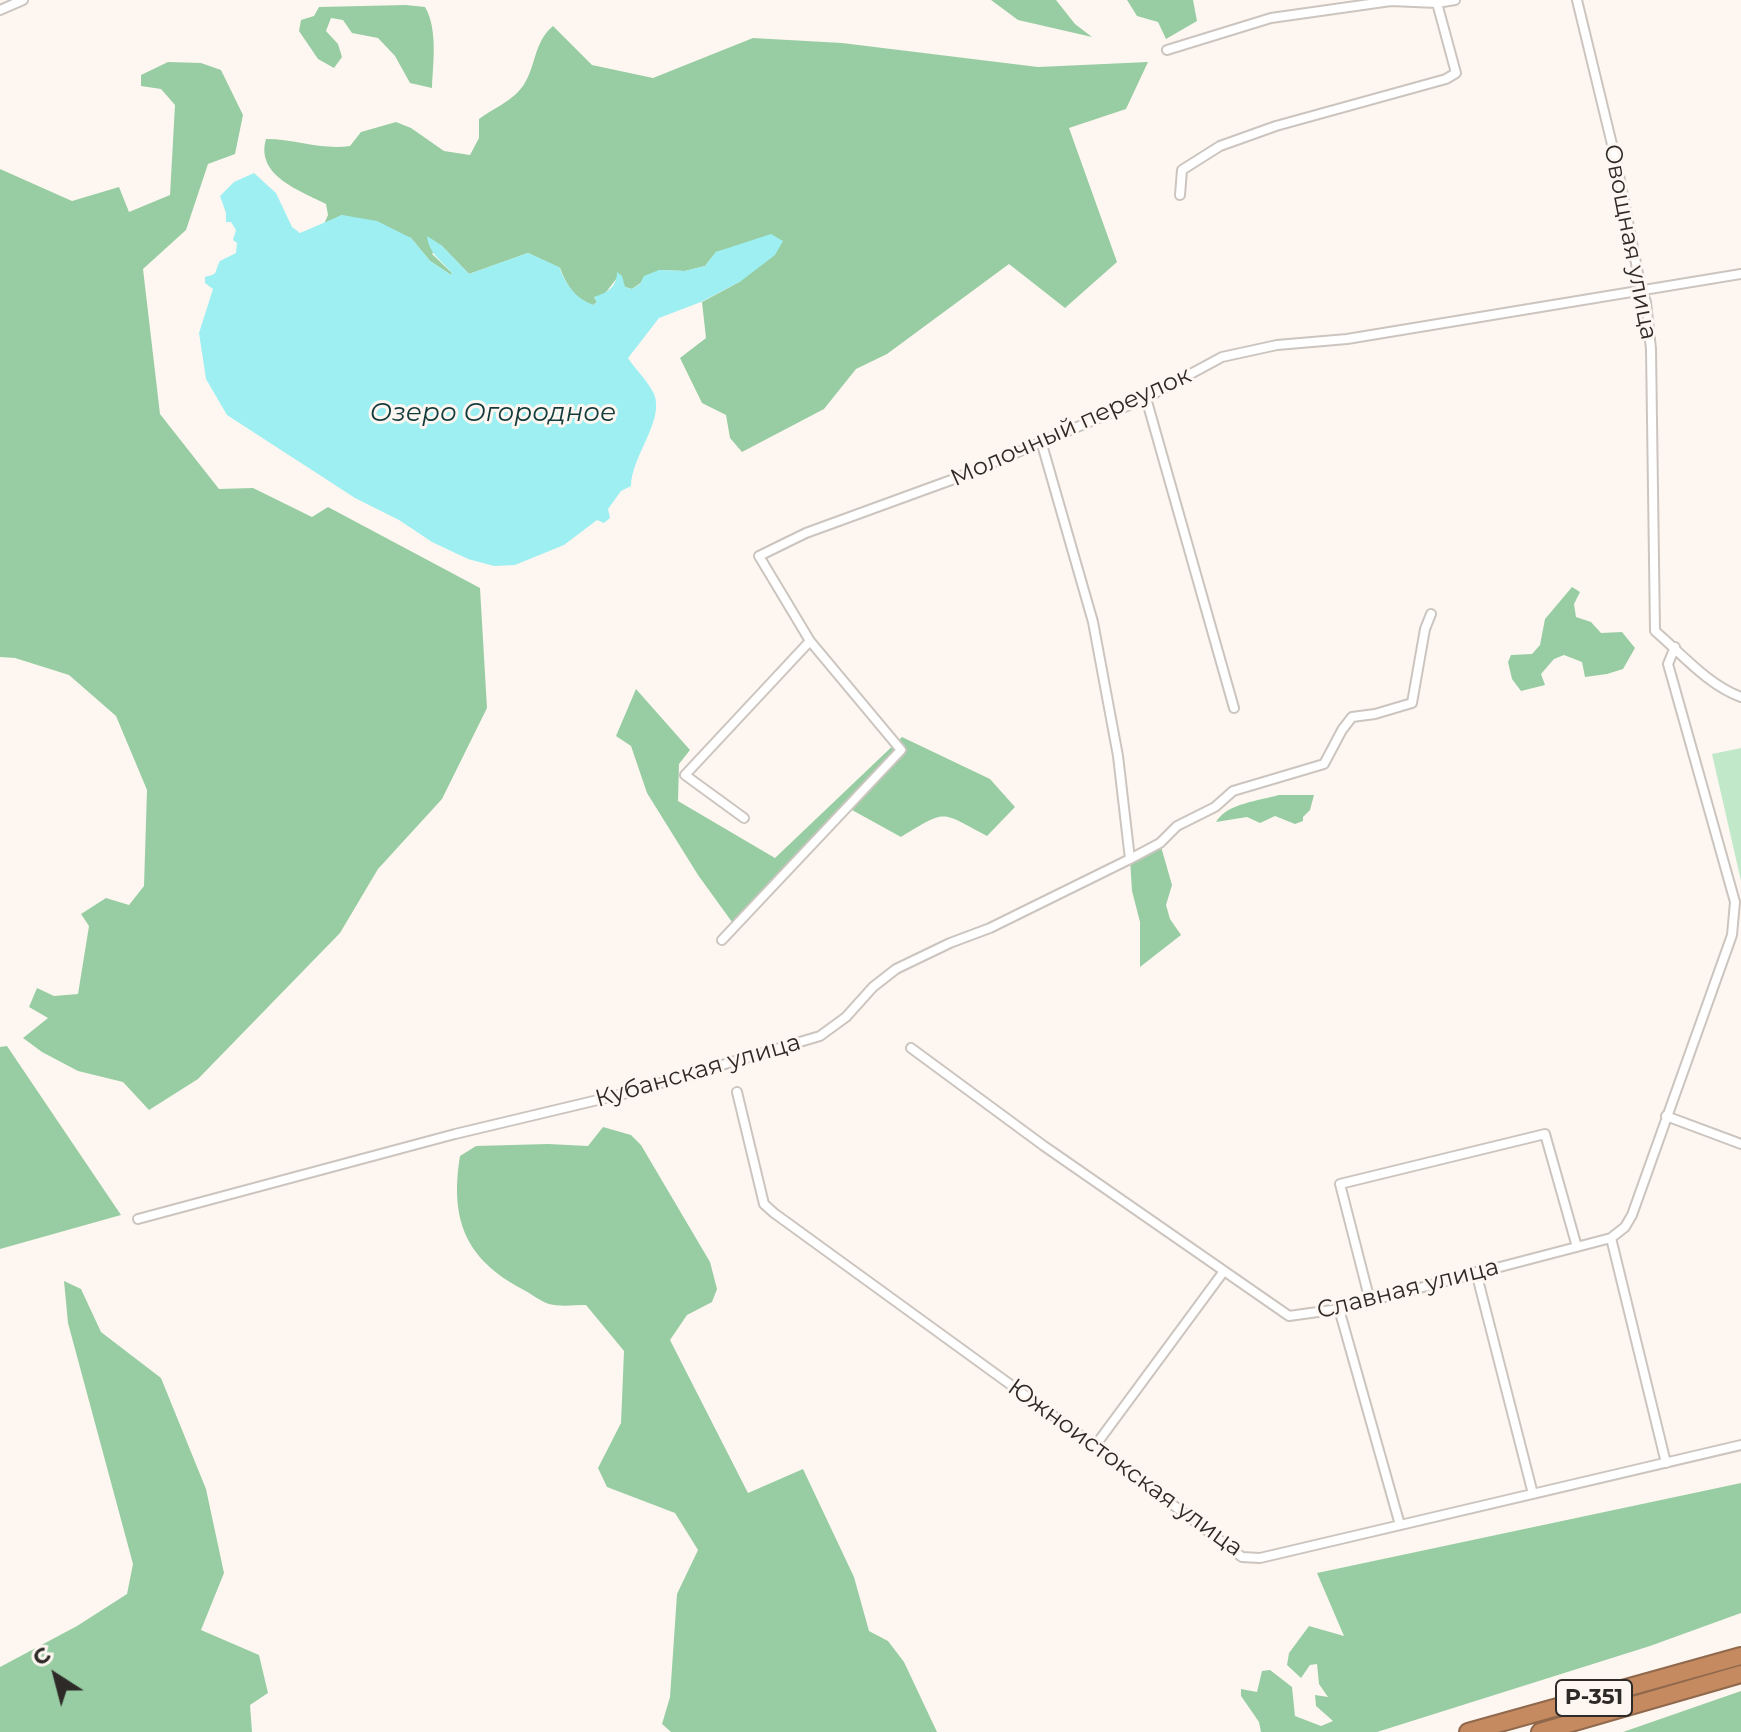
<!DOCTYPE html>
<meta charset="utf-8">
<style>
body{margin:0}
#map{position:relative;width:1741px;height:1732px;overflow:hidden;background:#fef7f1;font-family:Montserrat,sans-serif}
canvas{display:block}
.north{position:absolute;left:16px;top:1636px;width:80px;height:80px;-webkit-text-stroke:6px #fef7f1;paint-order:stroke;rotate:324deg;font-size:22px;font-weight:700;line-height:32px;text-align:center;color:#2d2a28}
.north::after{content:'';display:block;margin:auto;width:28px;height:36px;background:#2d2a28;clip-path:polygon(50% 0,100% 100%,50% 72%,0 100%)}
</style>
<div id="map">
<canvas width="1741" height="1732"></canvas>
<div class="north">С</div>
</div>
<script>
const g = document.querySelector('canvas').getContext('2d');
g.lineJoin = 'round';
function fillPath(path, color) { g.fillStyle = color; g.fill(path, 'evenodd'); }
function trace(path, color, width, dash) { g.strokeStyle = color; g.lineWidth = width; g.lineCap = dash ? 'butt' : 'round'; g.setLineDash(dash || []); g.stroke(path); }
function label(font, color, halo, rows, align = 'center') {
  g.font = font + ' Montserrat,sans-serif'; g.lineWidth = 6; g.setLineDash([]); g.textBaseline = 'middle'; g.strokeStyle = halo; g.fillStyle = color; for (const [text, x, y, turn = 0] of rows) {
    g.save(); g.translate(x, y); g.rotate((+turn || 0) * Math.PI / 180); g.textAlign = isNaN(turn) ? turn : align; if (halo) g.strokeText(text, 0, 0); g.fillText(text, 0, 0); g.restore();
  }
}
const green = new Path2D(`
 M 1741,748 L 1741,881 L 1712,754 Z`);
const forest = new Path2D(`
 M 991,0 L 1056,0 L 1075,24 L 1092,37 L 1018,20 Z
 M 1127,0 L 1193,0 L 1197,21 L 1166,39 L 1158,22 L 1137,16 Z
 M 406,5 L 425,7 C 438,29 433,63 432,88 L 410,83 L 395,56 L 378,38 L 352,33 L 343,20 L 331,18 L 326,31 L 338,44 L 342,57 L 334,68 L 318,59 L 299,31 L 301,20 L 314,16 L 319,7 Z
 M 553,26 L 592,65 L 653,78 L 753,38 L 842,43 L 1038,67 L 1148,62 L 1126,109 L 1069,128 L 1117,262 L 1065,308 L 1009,264 L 887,354 L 856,369 L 824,409 L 742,452 L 730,438 L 726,415 L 702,403 L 680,358 L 706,338 L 702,302 L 741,281 L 737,246 L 716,252 L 705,266 L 685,271 L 659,270 L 632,289 L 625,287 L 617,278 L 603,296 L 594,297 L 597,302 L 593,305 C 575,299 567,286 560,268 L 528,253 L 469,274 L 441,245 L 432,254 L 452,273 L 451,275 L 430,261 L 411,238 L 342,215 L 324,224 L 328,215 L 326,204 C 301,191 255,176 266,139 C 296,139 320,150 350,146 L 361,132 L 396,122 L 411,128 L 444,151 L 470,155 L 479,138 L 479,119 C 491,110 507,103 517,93 C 537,74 531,44 553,26 Z
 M 168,62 L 201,63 L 221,70 L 243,115 L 235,154 L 208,164 L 186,230 L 143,269 L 160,414 L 219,489 L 253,488 L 312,517 L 328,507 L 480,588 L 487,708 L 442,799 L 378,869 L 340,933 L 198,1079 L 149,1110 L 123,1082 L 78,1071 L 42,1052 L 23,1038 L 48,1018 L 29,1007 L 37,988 L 54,996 L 78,994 L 89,926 L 81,914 L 106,898 L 129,905 L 144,886 L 147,790 L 116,716 L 69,675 L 15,658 L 0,657 L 0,169 L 72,201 L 119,187 L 129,212 L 170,195 L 175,105 L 161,89 L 141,86 L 141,75 Z
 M 1572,587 L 1580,592 L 1574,604 L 1576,617 L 1591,622 L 1601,633 L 1622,632 L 1635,648 L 1623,669 L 1607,674 L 1585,677 L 1582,662 L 1564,655 L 1554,659 L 1541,674 L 1545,685 L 1521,691 L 1512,679 L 1508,662 L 1511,655 L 1532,654 L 1540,645 L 1545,619 Z
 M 636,689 L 690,750 L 679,764 L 678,801 L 775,858 L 902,737 L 990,779 L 1015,807 L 987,836 C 939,811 948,809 901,837 L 852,810 L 732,922 L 698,875 L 647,793 L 631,746 L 616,736 Z
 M 1279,795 L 1314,795 L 1310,810 L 1303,817 L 1303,821 L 1295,824 L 1275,816 L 1260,823 L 1247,817 L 1216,822 C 1227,803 1259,801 1279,795 Z
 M 1160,843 L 1172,885 L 1166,905 L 1170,919 L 1181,935 L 1140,967 L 1140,922 L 1132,891 L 1130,859 Z
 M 7,1046 L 121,1215 L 0,1249 L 0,1047 Z
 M 603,1127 L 631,1135 L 641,1145 L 710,1262 L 717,1289 L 712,1302 L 687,1315 L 670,1340 L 748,1493 L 803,1469 L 854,1577 L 869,1631 L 888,1641 L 904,1662 L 937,1732 L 671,1732 L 662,1724 L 670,1697 L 677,1594 L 698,1550 L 675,1513 L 607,1487 L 598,1468 L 621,1423 L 624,1351 L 586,1305 C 575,1305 560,1307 549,1304 C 540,1301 530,1293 522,1289 C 464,1258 450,1218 460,1156 L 476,1146 L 548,1144 L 588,1146 Z
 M 64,1281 L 81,1289 L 101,1332 L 161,1378 L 206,1489 L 224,1573 L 201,1630 L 259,1655 L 268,1693 L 250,1705 L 252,1732 L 0,1732 L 0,1667 L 77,1626 L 127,1594 L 133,1564 L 68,1323 Z
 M 1741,1483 L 1741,1613 L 1650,1646 L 1377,1732 L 1261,1732 L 1259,1722 L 1241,1696 L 1241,1689 L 1257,1692 L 1262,1671 L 1270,1670 L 1292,1687 L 1295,1716 L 1321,1726 L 1333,1721 L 1316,1706 L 1315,1695 L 1328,1697 L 1319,1684 L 1317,1664 L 1310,1665 L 1301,1678 L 1287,1665 L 1289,1653 L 1309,1626 L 1344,1636 L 1317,1573 Z
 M 1741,1691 L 1741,1732 L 1623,1732 Z`);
const water = new Path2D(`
 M 254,173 L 276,193 L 292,227 L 300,233 L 342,215 L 377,221 L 411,238 L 430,261 L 451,275 L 452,273 C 441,260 429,254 427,236 L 441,245 L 469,274 L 528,253 L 559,267 C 566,285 575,298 593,305 L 597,302 L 594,297 C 606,293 617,288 617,272 L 622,276 L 625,287 L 632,289 L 640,284 L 644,276 L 659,270 L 685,271 L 705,266 L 716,252 L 771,234 L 783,241 L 775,255 L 741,281 L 701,302 L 659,318 L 628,358 C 635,369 648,381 654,394 C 665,420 631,457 631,486 L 621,491 L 608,509 L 610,518 L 604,523 L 597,520 L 564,545 L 515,565 L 494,566 L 468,559 L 432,542 L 399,520 L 355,498 L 227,415 L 206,379 L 199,333 L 213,289 L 205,283 L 205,277 C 220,273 213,274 220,261 L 236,253 L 237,243 L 233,240 L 236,230 L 231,222 L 226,222 L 226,213 L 220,196 L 234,182 Z`);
const street = new Path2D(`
 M 1577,0 L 1617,165 L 1641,289 L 1646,302 L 1651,349 L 1655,631 C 1682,654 1708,685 1741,697
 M 0,10 L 23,0
 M 1167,50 L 1271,18 L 1391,1 L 1437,3 L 1455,0
 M 1180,195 L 1182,170 L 1220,146 L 1276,126 L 1446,79 L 1456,73 L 1437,3
 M 1146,398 L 1234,708
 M 1041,441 L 1093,622 L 1118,756 L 1130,859
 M 744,818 L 685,775 L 810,641 L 759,556 L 806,533 L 954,479 L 1146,398 L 1222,357 L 1277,345 L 1347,339 L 1741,274
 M 722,940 L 901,750 L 810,641
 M 911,1048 L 1044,1146 L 1289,1316 L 1339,1309 L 1611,1238 L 1625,1227 L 1632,1215 L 1732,935 L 1735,902 L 1668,664 L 1675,647
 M 737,1092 L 764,1204 L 774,1213 L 1095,1446 L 1242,1557 L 1260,1558 L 1741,1445
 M 1666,1116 L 1741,1144
 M 138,1219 L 455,1134 L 627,1093 L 820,1036 L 846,1017 L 873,987 L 896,969 L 950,943 L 990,928 L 1130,859 L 1160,843 L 1177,826 L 1215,807 L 1233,791 L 1324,764 L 1342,730 L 1352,717 L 1375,714 L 1412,703 L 1425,629 L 1431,614
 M 1611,1238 L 1666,1463
 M 1476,1272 L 1533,1494
 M 1370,1301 L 1340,1184 L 1545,1134 L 1577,1247
 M 1339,1309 L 1400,1525
 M 1095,1446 L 1224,1271`);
const highway = new Path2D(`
 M 1468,1732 L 1741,1656
 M 1540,1732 L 1741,1674`);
const shields = [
 [1594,1698,76]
];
const shieldNames = [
 ["Р-351",1594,1698]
];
const streetNames = [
 ["Овощная улица",1630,242,79],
 ["Молочный переулок",1071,427,-24],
 ["Кубанская улица",698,1071,-16],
 ["Славная улица",1408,1289,-14],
 ["Южноистокская улица",1125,1468,36]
];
const waterNames = [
 ["Озеро Огородное",493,413]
];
fillPath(green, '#c1e9c9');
fillPath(forest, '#98cda3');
fillPath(water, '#9deff2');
trace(street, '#ccc5bf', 12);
trace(highway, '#90684c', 20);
trace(street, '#fff', 8);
trace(highway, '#c58a60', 16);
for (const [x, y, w] of shields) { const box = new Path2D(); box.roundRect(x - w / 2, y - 18, w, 36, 6); g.fillStyle = '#fef7f1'; g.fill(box); trace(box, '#2d2a28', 2); }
label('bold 22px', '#2d2a28', null, shieldNames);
label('24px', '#2d2a28', '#fef7f1', streetNames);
label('italic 26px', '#133b3c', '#fef7f1', waterNames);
</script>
